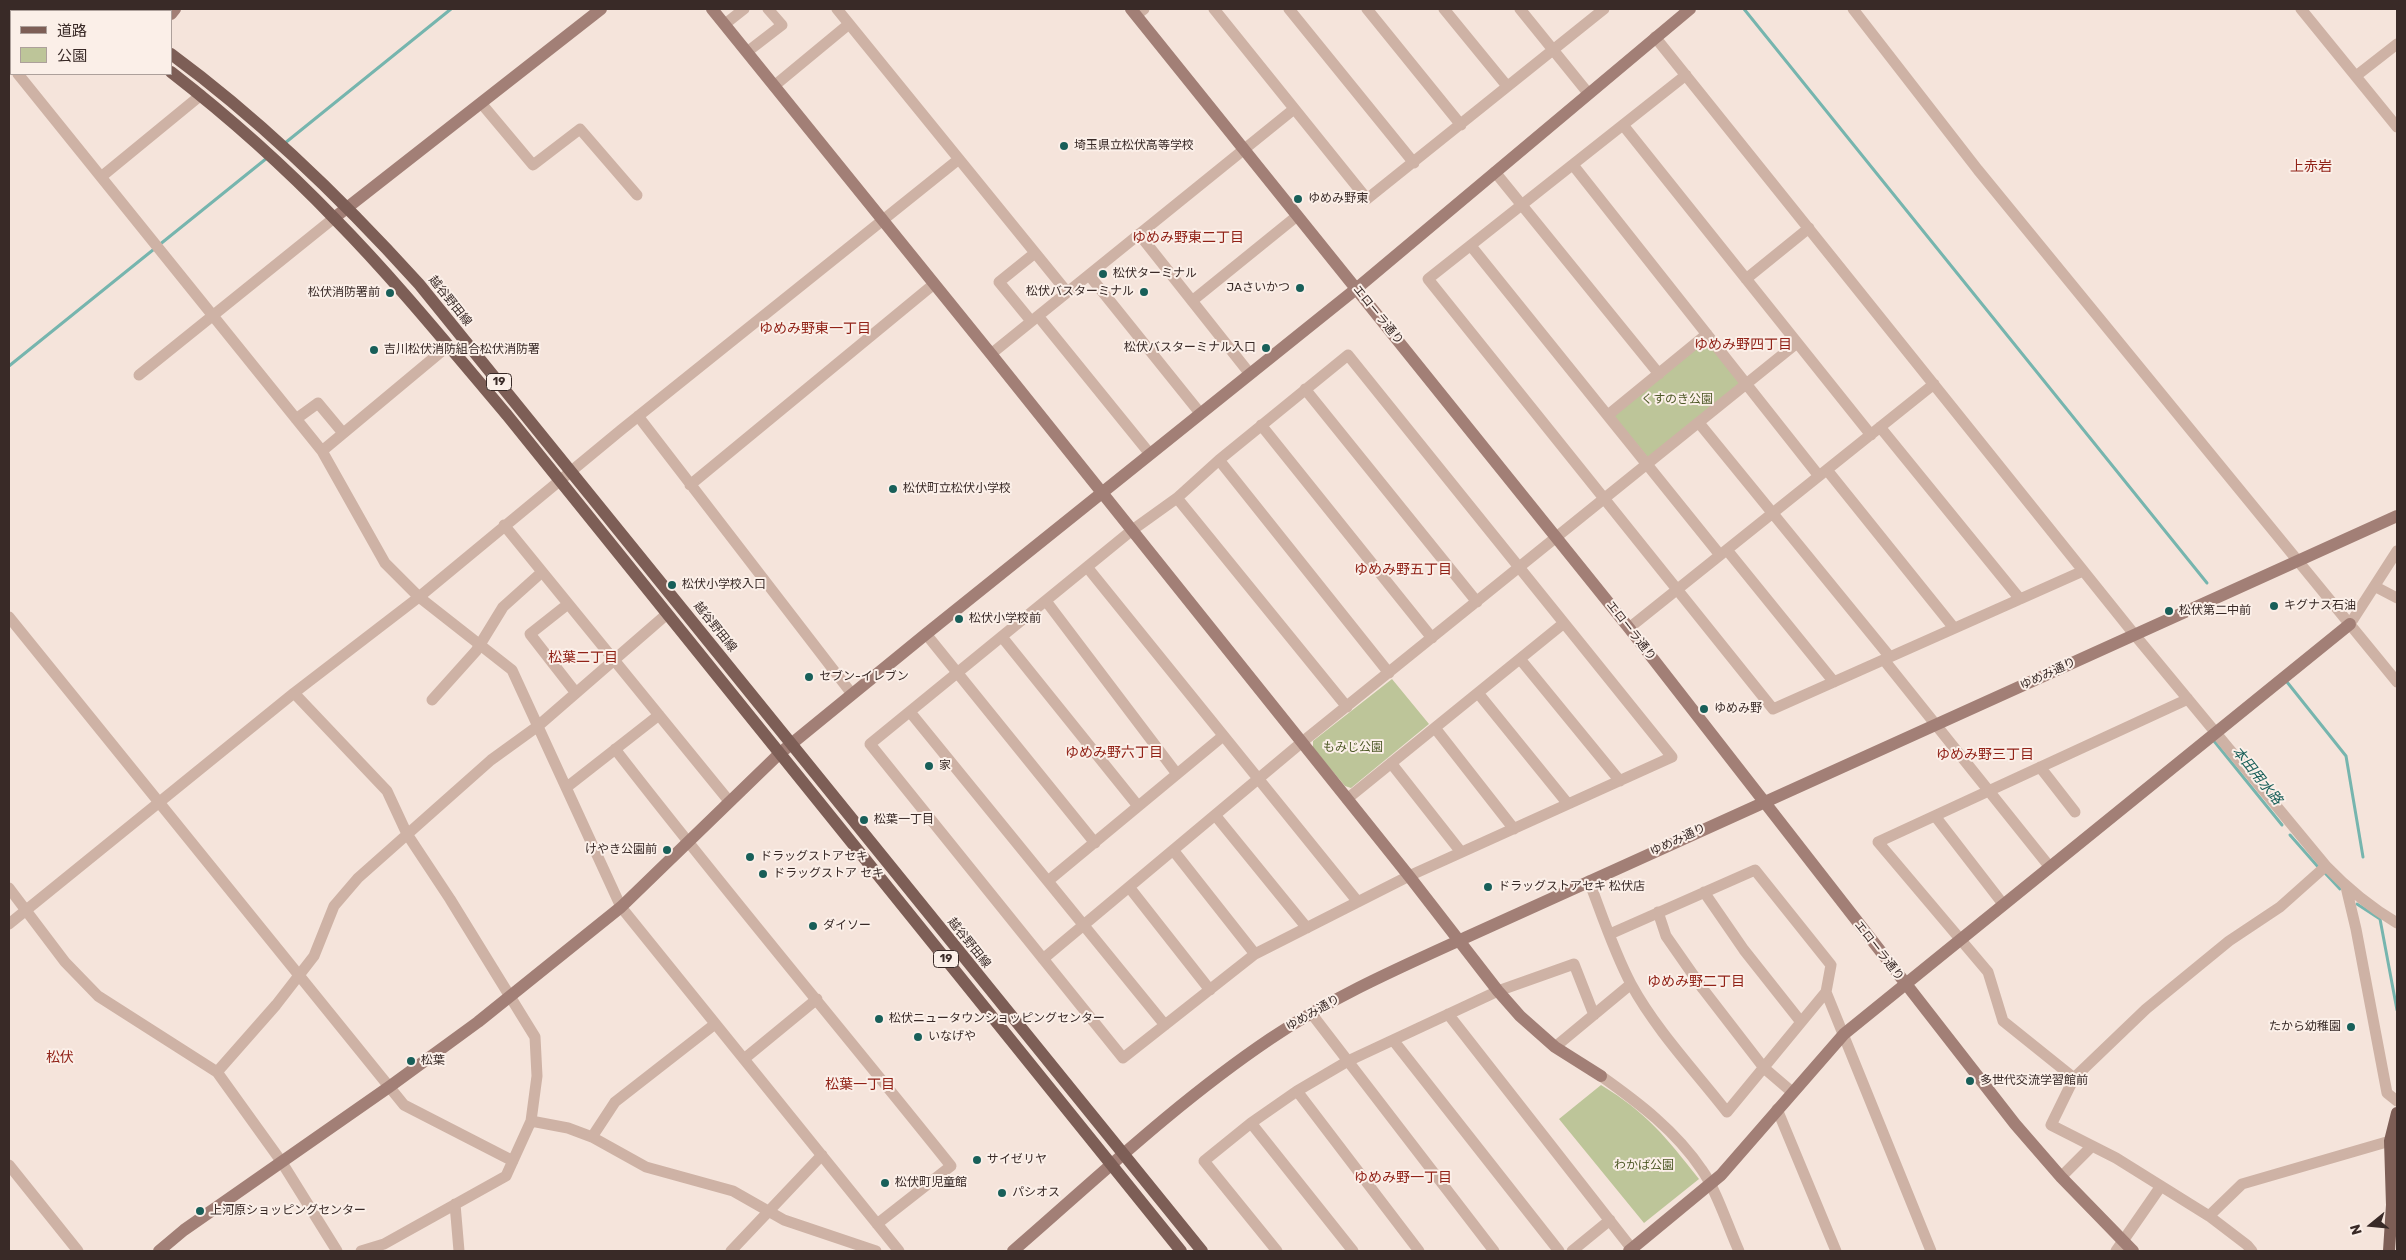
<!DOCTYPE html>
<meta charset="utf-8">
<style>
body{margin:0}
#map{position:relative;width:2406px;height:1260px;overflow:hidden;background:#f5e4db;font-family:Rubik,"Noto Sans JP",sans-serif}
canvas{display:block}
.frame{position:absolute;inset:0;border:10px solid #392a27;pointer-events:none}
.legend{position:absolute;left:10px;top:10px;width:162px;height:65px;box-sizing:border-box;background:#fbefe8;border:1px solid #ada09b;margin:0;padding:6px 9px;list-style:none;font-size:15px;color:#392a27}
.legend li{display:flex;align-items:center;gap:10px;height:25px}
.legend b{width:25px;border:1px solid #ada09b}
.north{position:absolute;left:2346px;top:1200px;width:50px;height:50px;-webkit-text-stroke:4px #fbefe8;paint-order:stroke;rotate:253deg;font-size:14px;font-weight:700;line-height:20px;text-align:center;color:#392a27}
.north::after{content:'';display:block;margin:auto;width:18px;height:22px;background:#392a27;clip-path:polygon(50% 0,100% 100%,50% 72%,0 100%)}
</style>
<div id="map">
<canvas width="2406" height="1260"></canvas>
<div class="frame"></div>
<ul class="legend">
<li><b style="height:6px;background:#7d5e56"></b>道路</li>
<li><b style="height:14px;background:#bdc599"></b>公園</li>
</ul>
<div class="north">N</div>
</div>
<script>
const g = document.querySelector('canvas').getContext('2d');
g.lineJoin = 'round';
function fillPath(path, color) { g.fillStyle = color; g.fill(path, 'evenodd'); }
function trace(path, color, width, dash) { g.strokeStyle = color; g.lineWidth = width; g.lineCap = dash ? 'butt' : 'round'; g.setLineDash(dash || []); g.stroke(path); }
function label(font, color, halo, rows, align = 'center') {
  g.font = font + ' Rubik,"Noto Sans JP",sans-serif'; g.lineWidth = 4; g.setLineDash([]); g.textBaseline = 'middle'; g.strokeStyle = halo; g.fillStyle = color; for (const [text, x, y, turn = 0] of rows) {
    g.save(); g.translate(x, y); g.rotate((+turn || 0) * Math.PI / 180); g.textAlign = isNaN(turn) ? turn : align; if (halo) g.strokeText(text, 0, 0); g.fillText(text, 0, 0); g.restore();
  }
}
const green = new Path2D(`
 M 1706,341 L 1741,383 L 1649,459 L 1614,416 Z
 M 1392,679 L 1429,724 L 1351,788 L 1345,786 L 1313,748 L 1313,741 Z
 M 1601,1085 C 1647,1113 1666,1137 1699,1179 L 1644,1223 L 1559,1119 Z`);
const stream = new Path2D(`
 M 1744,9 L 2207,583
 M 285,143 L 451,9
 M 9,366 L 267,158
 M 2287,682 L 2346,756 L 2363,857
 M 2214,741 L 2282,825
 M 2290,835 L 2319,868
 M 2325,873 L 2340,889
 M 2357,904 L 2380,919 L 2397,1010`);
const street = new Path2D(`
 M 837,9 L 1067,292
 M 1214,9 L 1367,199 L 1604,9
 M 1289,9 L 1414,163
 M 1367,9 L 1461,125
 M 1444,9 L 1507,86
 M 1520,9 L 1588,93
 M 1853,9 L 1978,170 L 2397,682
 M 2301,9 L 2397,127
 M 1136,15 L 1144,9
 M 725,24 L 744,9
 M 1655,37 L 2134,634 L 2326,866 C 2348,889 2370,907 2397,923
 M 747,52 L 782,25 L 768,9
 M 9,62 L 11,65
 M 18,74 L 322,451 L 385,563 L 419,597 L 512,670 L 621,907 L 899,1251
 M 1686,75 L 1428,279 L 1773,709 L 2083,571
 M 2356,76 L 2397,44
 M 774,86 L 849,24
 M 481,103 L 533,165 L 580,129 L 637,195
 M 1623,125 L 1871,435
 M 1573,165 L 1819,476
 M 1495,172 L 1659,374
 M 101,177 L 201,95
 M 1139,234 L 1250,374
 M 1471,246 L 1720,555
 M 1089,275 L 1200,413
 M 1746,279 L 1809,228
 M 1192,301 L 1297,216
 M 1038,316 L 1150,454
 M 1031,321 L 999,282 L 1035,253
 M 991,354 L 1294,109
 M 1348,355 L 1672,757 L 1409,876 L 1255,954 L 1123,1058 L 870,744 L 1131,531 L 1177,498 L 1219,460 Z
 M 139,375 L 334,218
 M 1305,389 L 1477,602
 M 1608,415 L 1707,334
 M 638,416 L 852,694
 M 296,419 L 318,403 L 343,433
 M 1699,423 L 1890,657
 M 1261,425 L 1432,638
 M 1880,427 L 2020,599
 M 322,451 L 448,346
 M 1219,460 L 1389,673
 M 1827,470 L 1954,628
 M 690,485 L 934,284
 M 1177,498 L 1347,707
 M 504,525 L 729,801
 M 1727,550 L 1834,682
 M 1087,567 L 1358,902
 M 2376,587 L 2397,598
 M 1046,601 L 1177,774
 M 568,604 L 530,634 L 576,693
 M 9,617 L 404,1105 L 513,1161
 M 2350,624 L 2397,551
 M 1629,628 L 1934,384
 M 926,634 L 1095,843
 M 1002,637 L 1138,806
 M 1520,659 L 1620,781
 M 1884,660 L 2049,866
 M 294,693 L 387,791 L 407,834 L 450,899 L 535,1037 L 537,1076 L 531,1121 L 506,1176 L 384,1244 L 361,1251
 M 1478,693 L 1568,804
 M 432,700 L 476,651 L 503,607 L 542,572
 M 910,712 L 1165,1025
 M 1435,728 L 1514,829
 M 615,749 C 724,890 839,1026 951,1166 L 877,1224
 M 1391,763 L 1461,852
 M 2040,767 L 2075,812
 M 567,787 L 659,715
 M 1347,799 L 1564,623
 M 1215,815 L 1307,928
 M 1935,816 L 2003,904
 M 1173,850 L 1255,954
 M 1048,881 L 1223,736
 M 1589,881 C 1602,915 1614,952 1631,984 C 1656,1030 1695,1071 1727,1112 L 1826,992 L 1831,965 L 1755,870 L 1610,934
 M 1129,887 L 1210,990
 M 2346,887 L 2356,929 L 2387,1093 L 2397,1101
 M 9,888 L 65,962 L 98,996 L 217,1072 L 281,1161 L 337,1251
 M 1704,892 L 1744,950 L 1801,1022
 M 1658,912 L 1666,936 L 1703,989 L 1764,1068 L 1792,1092
 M 9,924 L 294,693 L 419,597 L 621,430 L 959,159
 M 1043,959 L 1301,743 L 1797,343
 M 1826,992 L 1931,1251
 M 1311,1013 L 1494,1251
 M 1448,1014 L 1632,1249
 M 1393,1040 L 1559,1251
 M 1555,1047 L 1631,984
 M 744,1059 L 817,999
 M 217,1072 L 276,1005 L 314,956 L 334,906 L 358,878 L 491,760 L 538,726 L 667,614
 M 1601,1076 C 1639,1103 1676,1131 1702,1170 C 1717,1191 1728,1227 1739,1251
 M 2074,1078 L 2003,1021 L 1988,972 L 1878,842 L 2188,699
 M 1297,1091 L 1419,1251
 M 1777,1109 L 1836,1251
 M 531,1121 L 568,1128 L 592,1137 L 646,1167 L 733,1191 L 784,1220 L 876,1251
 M 1251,1123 L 1353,1251
 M 592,1137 L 615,1102 L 715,1024
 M 9,1165 L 78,1251
 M 2061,1177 L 2092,1146
 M 455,1204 L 459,1251
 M 2209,1216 L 2242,1184 L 2390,1141
 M 731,1251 L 822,1155
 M 1277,1251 L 1204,1161 L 1251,1123 L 1297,1091 L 1348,1061 L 1498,991 L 1574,964 L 1594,1015
 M 1572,1251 L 1610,1220
 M 2116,1251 L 2161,1186
 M 2252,1251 L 2247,1245 L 2209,1216 L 2116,1158 L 2051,1125 L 2074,1078 L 2146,1009 L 2229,941 L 2280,907 L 2326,866`);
const secondary = new Path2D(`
 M 712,9 L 991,354 L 1409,876 L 1498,991 L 1520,1016 L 1555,1047 L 1601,1076
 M 1131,9 L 1629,628 L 2015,1124 L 2061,1177 L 2133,1251
 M 171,14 L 175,9
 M 334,218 L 601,9
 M 159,1251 L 184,1230 L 389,1087 L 478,1022 L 621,907 L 779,754 L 926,634 L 1356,289 L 1690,9
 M 1013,1251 C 1096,1179 1178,1101 1270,1039 C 1332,997 1401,967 1469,936 L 2397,516
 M 1629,1251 L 1721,1175 L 1844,1034 L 2350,624`);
const primary = new Path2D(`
 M 83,9 L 87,11
 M 110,9 L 113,11
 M 171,54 C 262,121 343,200 419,284 L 1202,1251
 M 171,72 C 229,117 284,166 335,219 C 396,281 451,349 507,415 L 1181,1251
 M 2389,1251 L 2392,1205 L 2390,1141 L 2397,1113`);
const markers = [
 [1064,146,5,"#185f59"],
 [1298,199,5,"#185f59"],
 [1103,274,5,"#185f59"],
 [1300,288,5,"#185f59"],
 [1144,292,5,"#185f59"],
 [390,293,5,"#185f59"],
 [1266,348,5,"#185f59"],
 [374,350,5,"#185f59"],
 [893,489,5,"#185f59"],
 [672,585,5,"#185f59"],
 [2274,606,5,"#185f59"],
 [2169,611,5,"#185f59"],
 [959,619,5,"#185f59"],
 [809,677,5,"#185f59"],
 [1704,709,5,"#185f59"],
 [929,766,5,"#185f59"],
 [864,820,5,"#185f59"],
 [667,850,5,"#185f59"],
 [750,857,5,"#185f59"],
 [763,874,5,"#185f59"],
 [1488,887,5,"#185f59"],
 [813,926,5,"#185f59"],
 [879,1019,5,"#185f59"],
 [2351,1027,5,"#185f59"],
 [918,1037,5,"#185f59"],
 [411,1061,5,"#185f59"],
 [1970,1081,5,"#185f59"],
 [977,1160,5,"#185f59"],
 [885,1183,5,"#185f59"],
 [1002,1193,5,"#185f59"],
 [200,1211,5,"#185f59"]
];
const shields = [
 [499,382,25],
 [946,959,25]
];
const shieldNames = [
 ["19",499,382],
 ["19",946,959]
];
const poiNames = [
 ["埼玉県立松伏高等学校",1074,146],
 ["ゆめみ野東",1308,199],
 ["松伏ターミナル",1113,274],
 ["JAさいかつ",1290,288,"right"],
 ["松伏バスターミナル",1134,292,"right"],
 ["松伏消防署前",380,293,"right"],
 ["松伏バスターミナル入口",1256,348,"right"],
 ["吉川松伏消防組合松伏消防署",384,350],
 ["松伏町立松伏小学校",903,489],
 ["松伏小学校入口",682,585],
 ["キグナス石油",2284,606],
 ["松伏第二中前",2179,611],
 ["松伏小学校前",969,619],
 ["セブン-イレブン",819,677],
 ["ゆめみ野",1714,709],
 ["家",939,766],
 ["松葉一丁目",874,820],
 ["けやき公園前",657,850,"right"],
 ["ドラッグストアセキ",760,857],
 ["ドラッグストア セキ",773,874],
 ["ドラッグストアセキ 松伏店",1498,887],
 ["ダイソー",823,926],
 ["松伏ニュータウンショッピングセンター",889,1019],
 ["たから幼稚園",2341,1027,"right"],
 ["いなげや",928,1037],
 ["松葉",421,1061],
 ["多世代交流学習館前",1980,1081],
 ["サイゼリヤ",987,1160],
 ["松伏町児童館",895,1183],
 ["パシオス",1012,1193],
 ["上河原ショッピングセンター",210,1211]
];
const streetNames = [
 ["越谷野田線",450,301,51],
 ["エローラ通り",1378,315,51],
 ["越谷野田線",715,627,51],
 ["エローラ通り",1631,631,52],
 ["ゆめみ通り",2048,674,-25],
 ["ゆめみ通り",1678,840,-25],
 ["越谷野田線",969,943,51],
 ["エローラ通り",1879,951,52],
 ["ゆめみ通り",1313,1013,-30]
];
const parkNames = [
 ["くすのき公園",1677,400],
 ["もみじ公園",1353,748],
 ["わかば公園",1644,1166]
];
const neighbourhoodNames = [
 ["上赤岩",2311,167],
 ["ゆめみ野東二丁目",1188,238],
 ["ゆめみ野東一丁目",815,329],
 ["ゆめみ野四丁目",1743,345],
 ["ゆめみ野五丁目",1403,570],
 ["松葉二丁目",583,658],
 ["ゆめみ野六丁目",1114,753],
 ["ゆめみ野三丁目",1985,755],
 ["ゆめみ野二丁目",1696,982],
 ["松伏",60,1058],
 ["松葉一丁目",860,1085],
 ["ゆめみ野一丁目",1403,1178]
];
const waterNames = [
 ["本田用水路",2257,776,51]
];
fillPath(green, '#bdc599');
trace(stream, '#76b5ae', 3);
trace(street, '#ceb2a5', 11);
trace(secondary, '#a27f76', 12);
trace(primary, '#7d5e56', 12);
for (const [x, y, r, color] of markers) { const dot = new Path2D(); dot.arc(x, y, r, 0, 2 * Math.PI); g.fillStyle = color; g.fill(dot); trace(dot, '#fbefe8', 2); }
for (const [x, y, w] of shields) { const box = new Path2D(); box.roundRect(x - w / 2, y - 8.5, w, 17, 4); g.fillStyle = '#fbefe8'; g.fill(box); trace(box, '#392a27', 1); }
label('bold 11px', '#392a27', null, shieldNames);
label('12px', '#392a27', '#fbefe8', poiNames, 'left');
label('12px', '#392a27', '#fbefe8', streetNames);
label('12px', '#4f5a28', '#fbefe8', parkNames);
label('14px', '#912217', '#fbefe8', neighbourhoodNames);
label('italic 14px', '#185f59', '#fbefe8', waterNames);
</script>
